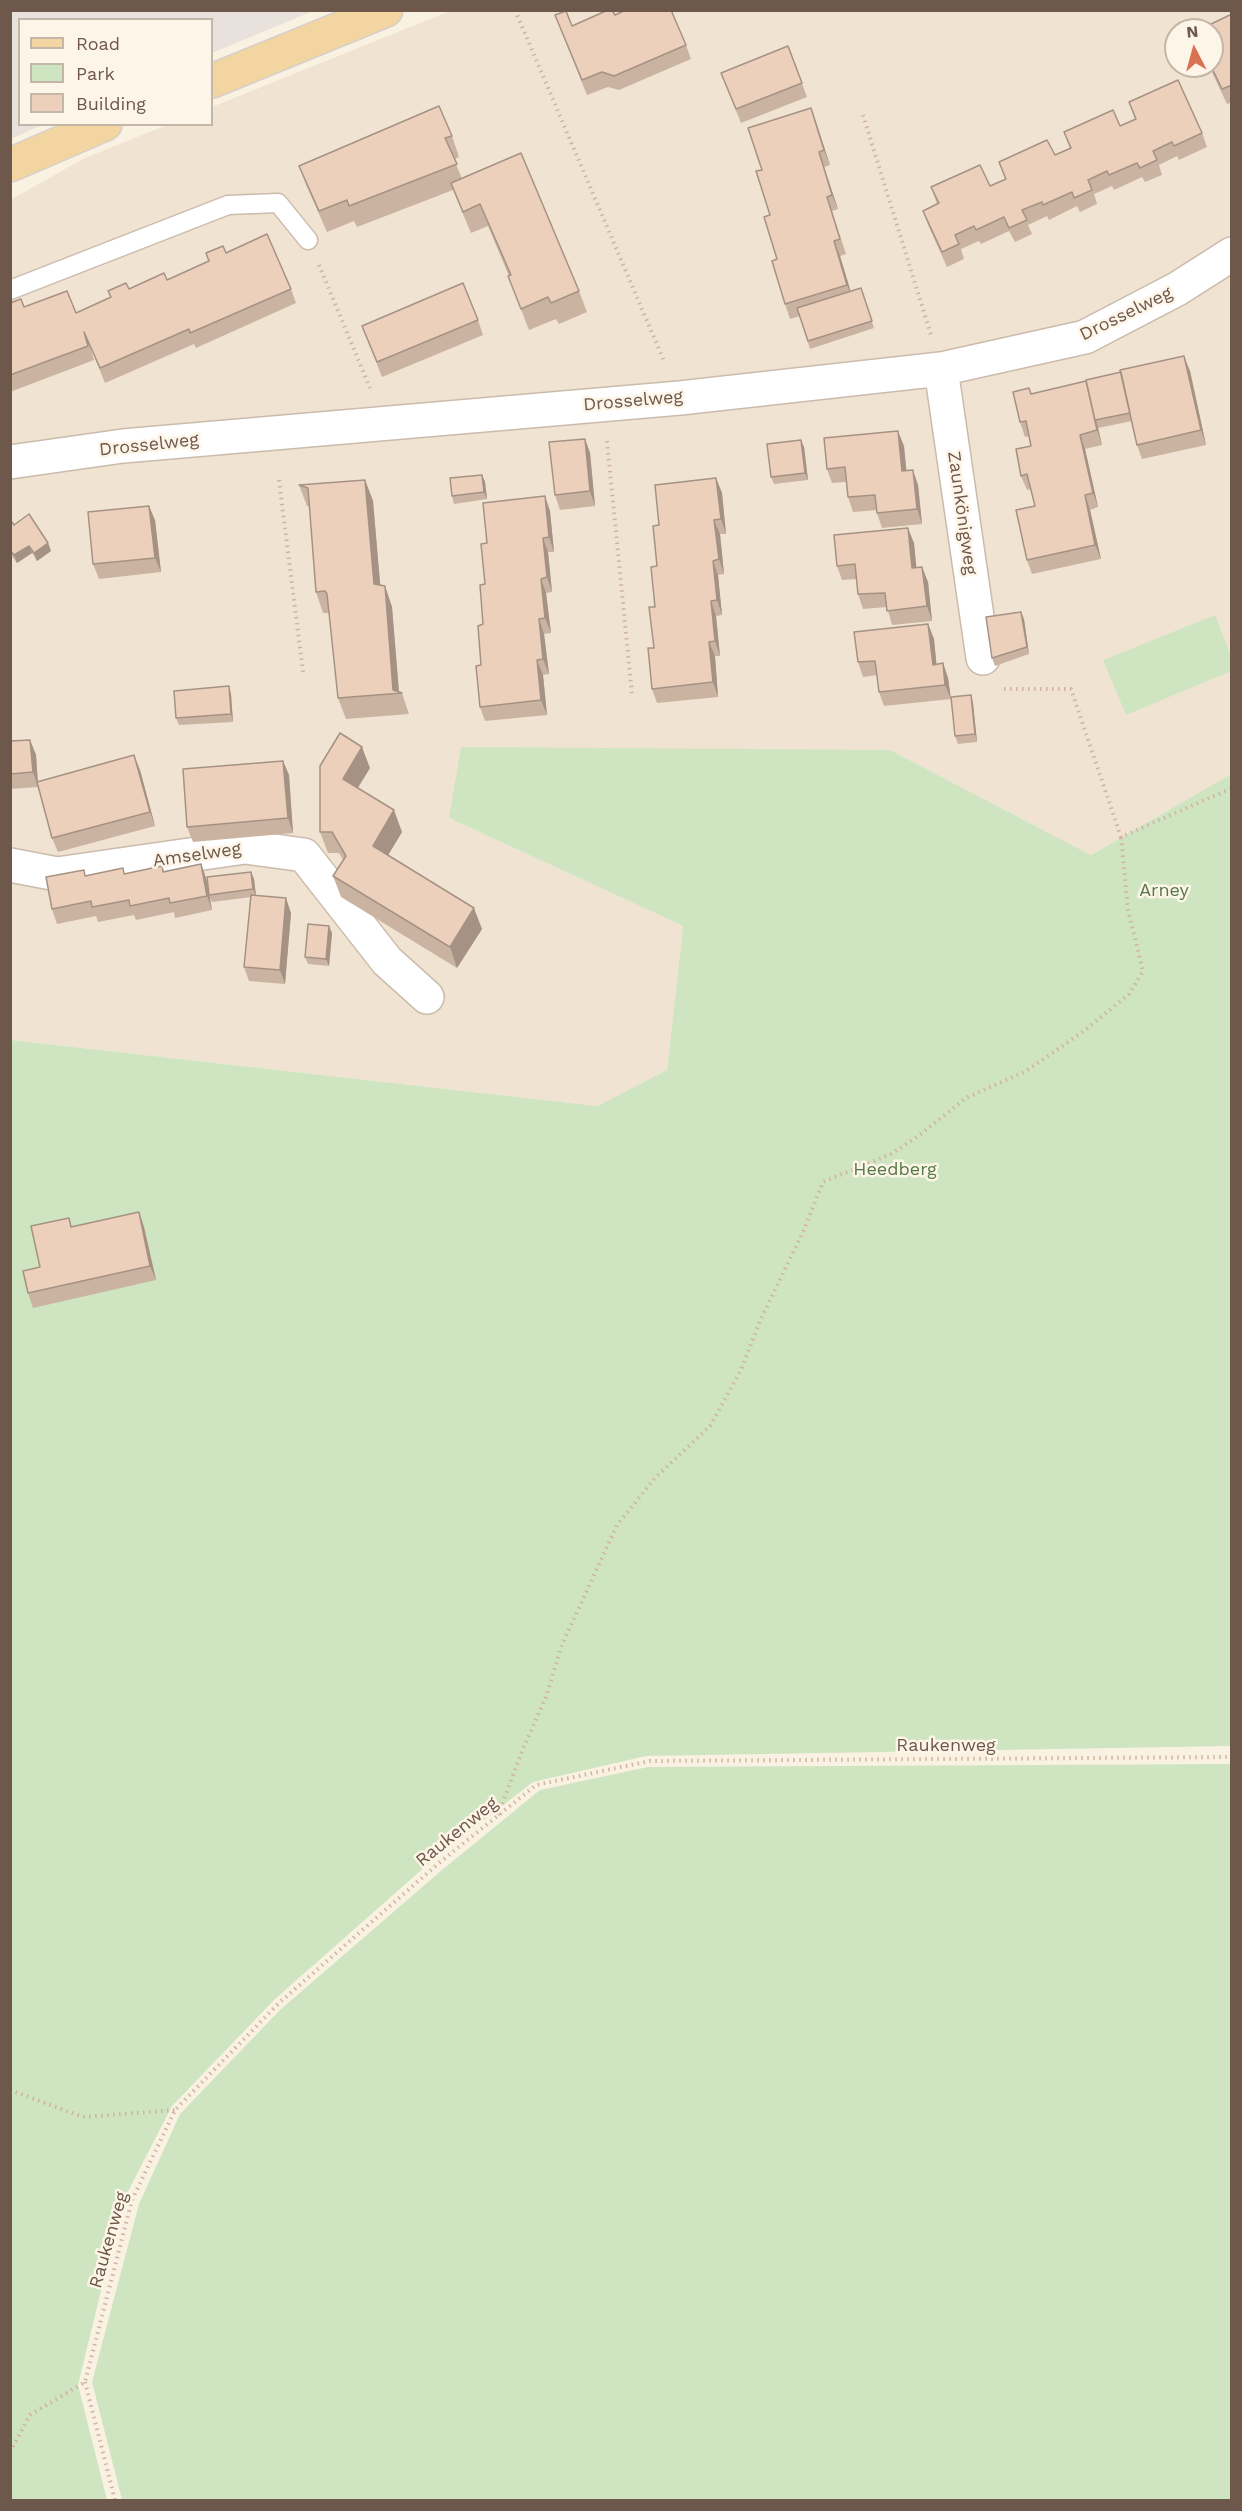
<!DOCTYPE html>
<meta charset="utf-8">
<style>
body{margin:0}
#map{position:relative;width:1242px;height:2511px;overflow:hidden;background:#f9f1e2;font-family:"Work Sans",sans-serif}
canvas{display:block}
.frame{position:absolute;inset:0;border:12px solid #6e584b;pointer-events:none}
.legend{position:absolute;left:18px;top:18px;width:195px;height:108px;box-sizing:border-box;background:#fdf5e7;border:2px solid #c4b6a9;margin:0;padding:8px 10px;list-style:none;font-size:18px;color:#6e584b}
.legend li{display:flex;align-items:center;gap:12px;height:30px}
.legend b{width:30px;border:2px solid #c4b6a9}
.north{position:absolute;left:1164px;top:18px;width:60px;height:60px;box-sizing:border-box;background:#fdf5e7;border:2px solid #c4b6a9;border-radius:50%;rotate:354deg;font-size:16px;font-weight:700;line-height:24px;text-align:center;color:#6e584b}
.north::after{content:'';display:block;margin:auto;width:21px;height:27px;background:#d87352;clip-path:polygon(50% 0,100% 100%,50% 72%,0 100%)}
</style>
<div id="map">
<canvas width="1242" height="2511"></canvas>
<div class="frame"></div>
<ul class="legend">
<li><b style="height:8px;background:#f2d5a0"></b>Road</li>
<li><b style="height:16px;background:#cfe5c2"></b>Park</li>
<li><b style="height:16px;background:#ecd0bc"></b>Building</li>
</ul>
<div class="north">N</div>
</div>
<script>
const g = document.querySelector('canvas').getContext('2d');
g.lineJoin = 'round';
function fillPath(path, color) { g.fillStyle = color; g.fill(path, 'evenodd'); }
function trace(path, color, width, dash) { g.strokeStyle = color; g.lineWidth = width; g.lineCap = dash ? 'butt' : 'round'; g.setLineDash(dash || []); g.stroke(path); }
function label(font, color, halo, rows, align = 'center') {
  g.font = font + ' "Work Sans",sans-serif'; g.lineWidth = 5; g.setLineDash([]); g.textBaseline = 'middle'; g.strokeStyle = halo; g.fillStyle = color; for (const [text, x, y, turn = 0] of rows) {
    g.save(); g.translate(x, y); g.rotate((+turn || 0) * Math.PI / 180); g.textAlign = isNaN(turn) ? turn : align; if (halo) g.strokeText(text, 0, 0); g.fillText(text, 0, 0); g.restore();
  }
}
const residential = new Path2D(`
 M 450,11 L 1231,11 L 1231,774 L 1091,855 L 890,750 L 449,818 L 683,926 L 667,1070 L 597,1106 L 11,1040 L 10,200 L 85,158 L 167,125 L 212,124 L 212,107 ZM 1176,30 L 1212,30 L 1212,66 L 1176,66 Z`);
const industrial = new Path2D(`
 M 11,10 L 313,10 L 313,11 L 212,53 L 212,20 L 20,20 L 20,124 L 42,125 L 11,139 Z`);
const green = new Path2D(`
 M 1215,615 L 1231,656 L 1231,671 L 1126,715 L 1103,660 Z
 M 461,747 L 890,750 L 1091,855 L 1231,774 L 1231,1746 L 646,1756 L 533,1782 L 436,1857 L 274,2000 L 172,2106 L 123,2201 L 78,2385 L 107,2500 L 11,2500 L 11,1040 L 597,1106 L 667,1070 L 683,926 L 449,818 Z
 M 1231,1764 L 1231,2500 L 122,2500 L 92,2382 L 139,2204 L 180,2114 L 280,2010 L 442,1870 L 540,1790 L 648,1767 Z`);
const path = new Path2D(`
 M 515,10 L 664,361
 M 863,115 L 931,335
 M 319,265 L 370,388
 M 607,441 L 632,694
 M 279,480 L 303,672
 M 1004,689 L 1071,689 L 1121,837 L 1232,788
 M 498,1815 L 522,1751 L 546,1697 L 561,1647 L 617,1525 L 655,1478 L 710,1426 L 741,1370 L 760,1321 L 803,1232 L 823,1182 L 891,1154 L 917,1137 L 966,1098 L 1026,1071 L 1084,1031 L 1129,994 L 1143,971 L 1128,910 L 1121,837
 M 10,2090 L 83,2117 L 175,2110
 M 85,2382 L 115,2500
 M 10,2452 L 30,2415 L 85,2382 L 132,2200 L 175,2110 L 279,2003 L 439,1863 L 536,1785 L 650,1761 L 1232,1757`);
const service = new Path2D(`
 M 10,290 L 228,205 L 278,203 L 308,240`);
const minor = new Path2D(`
 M 941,369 L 983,658
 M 10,462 L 123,446 L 680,398 L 941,369 L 1085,337 L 1177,289 L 1232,254
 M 10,865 L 57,874 L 245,847 L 304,855 L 387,961 L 427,997`);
const primary = new Path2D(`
 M 212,81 L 386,10
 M 10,165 L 105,124`);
const wall = new Path2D(`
 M 1232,14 L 1232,102 L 1227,104 L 1209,66 L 1212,66 L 1217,41 L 1211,24 Z
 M 555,15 L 572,26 L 615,15 L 686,45 L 691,59 L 619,90 L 608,87 L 587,95 Z
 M 788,46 L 807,97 L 741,123 L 721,73 Z
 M 1129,102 L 1202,133 L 1207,147 L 1179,160 L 1177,156 L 1159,165 L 1162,175 L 1145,182 L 1142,177 L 1114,190 L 1112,186 L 1094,194 L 1097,204 L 1080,212 L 1077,206 L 1049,220 L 1047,216 L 1028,225 L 1032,234 L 1015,242 L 1009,231 L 981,244 L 979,241 L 961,249 L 964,259 L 947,267 L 928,225 L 923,211 L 937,204 L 931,187 L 990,186 L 1005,179 L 999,162 L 1055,155 L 1070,149 L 1064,132 L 1120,126 L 1135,119 Z
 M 811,108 L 830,165 L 824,167 L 838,209 L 832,211 L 846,254 L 840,256 L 850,291 L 861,288 L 874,328 L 810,349 L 800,316 L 790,319 L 785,304 L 762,170 Z
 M 452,136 L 459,157 L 454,159 L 462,179 L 579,291 L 587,312 L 559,324 L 556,319 L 529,330 L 508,276 L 509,276 L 488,226 L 471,233 L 453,190 L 357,227 L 354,221 L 327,232 L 307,187 L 299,166 Z
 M 206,253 L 226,253 L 291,289 L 296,303 L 196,348 L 194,344 L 105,383 L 90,346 L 94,360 L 10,392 L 10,303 L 24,307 L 76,313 L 129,289 L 167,280 L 208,261 Z
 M 478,320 L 483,335 L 382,377 L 362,326 Z
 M 1190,371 L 1206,445 L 1142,459 L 1137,445 L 1132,421 L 1098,428 L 1102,445 L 1085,449 L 1098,507 L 1090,510 L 1101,559 L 1032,574 L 1027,560 L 1035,506 L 1031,489 L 1027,490 L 1021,476 L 1031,446 L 1029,436 L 1025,437 L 1020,422 L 1029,388 L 1031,394 Z
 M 585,439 L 590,453 L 595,506 L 560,510 L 555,495 Z
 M 904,446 L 906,471 L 918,485 L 922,524 L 882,528 L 877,513 L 877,510 L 853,512 L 848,497 L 846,482 L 832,483 L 827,469 Z
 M 804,447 L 808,480 L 774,484 L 771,477 Z
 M 482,475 L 485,482 L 487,499 L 454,504 L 452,496 Z
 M 716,478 L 722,493 L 726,534 L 720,534 L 724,574 L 718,575 L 722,615 L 716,616 L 720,656 L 715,656 L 718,697 L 657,703 L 652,689 L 659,525 Z
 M 365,480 L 373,501 L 380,585 L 385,586 L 392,607 L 399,692 L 402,693 L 409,714 L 346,719 L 338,698 L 329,613 L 323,613 L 316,592 L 310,507 L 307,506 L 299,485 Z
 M 550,511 L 554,552 L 548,552 L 552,592 L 546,593 L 551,633 L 544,634 L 549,674 L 543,675 L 547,715 L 485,721 L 480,707 L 487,543 Z
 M 10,519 L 14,525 L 48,543 L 51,551 L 37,561 L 32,553 L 17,563 L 10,554 Z
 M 155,520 L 161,572 L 99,579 L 93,564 Z
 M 914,543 L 916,568 L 922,567 L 928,582 L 932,621 L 892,625 L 887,607 L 863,609 L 858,594 L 856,579 L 842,580 L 837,566 Z
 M 1024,619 L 1029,654 L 995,666 L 992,658 Z
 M 928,624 L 934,639 L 936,664 L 943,663 L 948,678 L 951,699 L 884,706 L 879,692 L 877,675 L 863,677 L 858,662 Z
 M 229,686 L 231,694 L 233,722 L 179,725 L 176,718 Z
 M 971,695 L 973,703 L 977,742 L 958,744 L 955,736 Z
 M 30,740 L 36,755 L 38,782 L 140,770 L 155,826 L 58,852 L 52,838 L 38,787 L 10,789 L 10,741 Z
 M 283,761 L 289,775 L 293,833 L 193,842 L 187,827 Z
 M 370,768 L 358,788 L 402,832 L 388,855 L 482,929 L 457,968 L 341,897 L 333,876 L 343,860 L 339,853 L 328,853 L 320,832 Z
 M 201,864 L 206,878 L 208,887 L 251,872 L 254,879 L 256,896 L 291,913 L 285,984 L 249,981 L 244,967 L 251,897 L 212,902 L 210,898 L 212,910 L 175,918 L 174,912 L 136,920 L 134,915 L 98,922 L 96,916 L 57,924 L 52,909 L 86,876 L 125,874 L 162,866 L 164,871 Z
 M 332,933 L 329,966 L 308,964 L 305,957 Z
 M 139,1212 L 144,1227 L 156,1280 L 33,1308 L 28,1293 L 40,1267 L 69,1218 L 72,1227 Z`);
const shadedWall = new Path2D(`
 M 811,108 L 816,122 L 830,165 L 824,150 Z
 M 819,152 L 838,209 L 832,195 Z
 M 834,241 L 840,256 L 853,299 L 847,285 Z
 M 1184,356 L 1190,371 L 1206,445 L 1201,430 Z
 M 1086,381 L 1098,428 L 1102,445 L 1097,430 Z
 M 898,431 L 904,446 L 908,486 L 902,471 Z
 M 1080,435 L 1085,449 L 1098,507 L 1093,493 Z
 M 585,439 L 590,453 L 595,506 L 590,491 Z
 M 801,440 L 804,447 L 808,480 L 805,473 Z
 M 913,470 L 918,485 L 922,524 L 917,509 Z
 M 482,475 L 485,482 L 487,499 L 484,492 Z
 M 716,478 L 722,493 L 726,534 L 721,519 Z
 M 365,480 L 373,501 L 382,605 L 374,584 Z
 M 1085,495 L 1090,510 L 1101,559 L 1095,545 Z
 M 545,496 L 550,511 L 554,552 L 549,537 Z
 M 149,506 L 155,520 L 161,572 L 155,558 Z
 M 714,520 L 720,534 L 724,574 L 719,559 Z
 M 908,528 L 914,543 L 918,583 L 912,568 Z
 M 543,538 L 548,552 L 552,592 L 547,577 Z
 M 48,543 L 51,551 L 37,561 L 34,553 Z
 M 29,546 L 32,553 L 17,563 L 14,555 Z
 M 713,561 L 718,575 L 722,615 L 717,600 Z
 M 922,567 L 928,582 L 932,621 L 927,606 Z
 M 541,579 L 546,593 L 551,633 L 545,618 Z
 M 385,586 L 392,607 L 399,693 L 393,690 Z
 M 711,601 L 716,616 L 720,656 L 715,641 Z
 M 1021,612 L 1024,619 L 1029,654 L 1027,647 Z
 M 539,619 L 544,634 L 549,674 L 543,659 Z
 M 928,624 L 934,639 L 938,679 L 933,665 Z
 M 709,642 L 715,656 L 718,697 L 713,682 Z
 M 537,660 L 543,675 L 547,715 L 541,700 Z
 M 943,663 L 948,678 L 951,699 L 945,685 Z
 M 229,686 L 231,694 L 233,722 L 231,714 Z
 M 971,695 L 973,703 L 977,742 L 975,734 Z
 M 30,740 L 36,755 L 38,787 L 33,772 Z
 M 362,747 L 370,768 L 350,800 L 343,779 Z
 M 134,755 L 140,770 L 155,826 L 150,812 Z
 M 283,761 L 289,775 L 293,833 L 288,818 Z
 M 394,810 L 402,832 L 381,867 L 373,846 Z
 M 201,864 L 206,878 L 212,910 L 207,896 Z
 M 251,872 L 254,879 L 256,896 L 253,889 Z
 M 286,898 L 291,913 L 285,984 L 280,970 Z
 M 474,908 L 482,929 L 457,968 L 450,947 Z
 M 329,926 L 332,933 L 329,966 L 326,959 Z
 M 139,1212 L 144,1227 L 156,1280 L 150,1266 Z`);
const building = new Path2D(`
 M 608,10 L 612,10 L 615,15 L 626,10 L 671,10 L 686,45 L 614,76 L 602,72 L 582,80 L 555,15 L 566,11 L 572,26 Z
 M 1232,14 L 1232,85 L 1222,89 L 1211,66 L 1212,66 L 1212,43 L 1218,40 L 1211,24 Z
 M 788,46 L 802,83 L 736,109 L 721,73 Z
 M 1178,80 L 1202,133 L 1174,146 L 1172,142 L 1153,151 L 1157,160 L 1140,168 L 1137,163 L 1109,175 L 1107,171 L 1088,180 L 1092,190 L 1074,198 L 1072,192 L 1043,205 L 1042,202 L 1022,210 L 1027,220 L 1009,228 L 1004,217 L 976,230 L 974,226 L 955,235 L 959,244 L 942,252 L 923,211 L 939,203 L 931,187 L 980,165 L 990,186 L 1006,179 L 999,162 L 1047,140 L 1055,155 L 1071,148 L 1064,132 L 1113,110 L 1120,126 L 1136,119 L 1129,102 Z
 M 439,106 L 452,136 L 445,138 L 457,164 L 349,206 L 347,200 L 319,211 L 299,166 Z
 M 811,108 L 824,150 L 819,152 L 832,195 L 827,197 L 840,239 L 834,241 L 847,285 L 785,304 L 772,261 L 777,259 L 764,217 L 770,215 L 756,171 L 762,170 L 748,128 Z
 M 521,153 L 579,291 L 551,303 L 548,297 L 521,309 L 508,276 L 511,275 L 480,204 L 463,212 L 451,183 Z
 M 267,234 L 291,289 L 190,333 L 189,329 L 100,368 L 84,332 L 88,346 L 10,375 L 10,303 L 21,299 L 24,307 L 67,291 L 76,313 L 111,297 L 108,291 L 126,283 L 129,289 L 164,273 L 167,280 L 209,261 L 206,253 L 223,246 L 226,253 Z
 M 463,283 L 478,320 L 377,362 L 362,326 Z
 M 861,288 L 872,321 L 808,341 L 797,308 Z
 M 1184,356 L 1201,430 L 1137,445 L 1120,370 Z
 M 1121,372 L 1130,413 L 1095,420 L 1086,380 Z
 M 1086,381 L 1097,430 L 1080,435 L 1093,493 L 1085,495 L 1095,545 L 1027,560 L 1016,510 L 1035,506 L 1027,474 L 1021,476 L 1016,449 L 1031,446 L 1026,421 L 1020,422 L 1013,392 L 1029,388 L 1031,394 Z
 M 898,431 L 902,471 L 913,470 L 917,509 L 877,513 L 875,495 L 848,497 L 845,467 L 827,469 L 824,438 Z
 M 585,439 L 590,491 L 555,495 L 549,442 Z
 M 801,440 L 805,473 L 771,477 L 767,444 Z
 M 482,475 L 484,492 L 452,496 L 450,478 Z
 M 716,478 L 721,519 L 714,520 L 719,559 L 713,561 L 717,600 L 711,601 L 715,641 L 709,642 L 713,682 L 652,689 L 648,648 L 654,648 L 649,607 L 655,607 L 651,567 L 657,566 L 653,526 L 659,525 L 655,485 Z
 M 365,480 L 374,584 L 385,586 L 393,690 L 402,693 L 338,698 L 327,594 L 325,591 L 316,592 L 308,488 L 299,485 Z
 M 545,496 L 549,537 L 543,538 L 547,577 L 541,579 L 545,618 L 539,619 L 543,659 L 537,660 L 541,700 L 480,707 L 476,666 L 481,665 L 478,626 L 483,624 L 480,585 L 485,584 L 481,544 L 487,543 L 483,503 Z
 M 149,506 L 155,558 L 93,564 L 88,512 Z
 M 29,514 L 48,543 L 34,553 L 29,546 L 14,555 L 10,550 L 10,519 L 14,525 Z
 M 908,528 L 912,568 L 922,567 L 927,606 L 887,611 L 885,593 L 858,594 L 855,564 L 837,566 L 834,535 Z
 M 1021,612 L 1027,647 L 992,658 L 986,617 Z
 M 928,624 L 933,665 L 943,663 L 945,685 L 879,692 L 875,661 L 858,662 L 854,632 Z
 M 229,686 L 231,714 L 176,718 L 174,691 Z
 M 971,695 L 975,734 L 955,736 L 951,697 Z
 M 340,733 L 362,747 L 343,779 L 394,810 L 373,846 L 474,908 L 450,947 L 333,876 L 346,856 L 332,832 L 320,832 L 320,766 Z
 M 30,740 L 33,772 L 10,774 L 10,741 Z
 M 134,755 L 150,812 L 52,838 L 37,782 Z
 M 283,761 L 288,818 L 187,827 L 183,769 Z
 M 201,864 L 207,896 L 170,903 L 169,898 L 130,906 L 129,900 L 92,907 L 91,901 L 52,909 L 46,877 L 84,870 L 85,876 L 123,868 L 124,874 L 162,866 L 163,872 Z
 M 251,872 L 253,889 L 209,895 L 207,877 Z
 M 251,895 L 286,898 L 280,970 L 244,967 Z
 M 308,924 L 329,926 L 326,959 L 305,957 Z
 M 139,1212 L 150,1266 L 28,1293 L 23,1271 L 40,1267 L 31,1226 L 69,1218 L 71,1227 Z`);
const streetNames = [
 ["Drosselweg",1126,314,-26],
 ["Drosselweg",633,401,-5],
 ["Drosselweg",149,445,-6],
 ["Zaunkönigweg",962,513,82],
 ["Amselweg",197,855,-8],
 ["Raukenweg",946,1746],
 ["Raukenweg",457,1832,-39],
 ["Raukenweg",109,2240,-74]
];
const parkNames = [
 ["Arney",1164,891],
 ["Heedberg",895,1170]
];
fillPath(residential, '#f0e3d1');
fillPath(industrial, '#e9e2dc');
fillPath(green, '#cfe5c2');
trace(service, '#cbbbad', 21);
trace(minor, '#cbbbad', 36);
trace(primary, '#d6d0cd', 36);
trace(path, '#d0b4a0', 4, [1.5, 4.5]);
trace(service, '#fff', 18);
trace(minor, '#fff', 33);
trace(primary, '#f2d5a0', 33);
fillPath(wall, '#cbb3a2');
fillPath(shadedWall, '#a59284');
fillPath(building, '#ecd0bc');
trace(building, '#a59284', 1.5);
label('18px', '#6e584b', '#fdf5e7', streetNames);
label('18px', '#547947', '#fdf5e7', parkNames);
</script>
